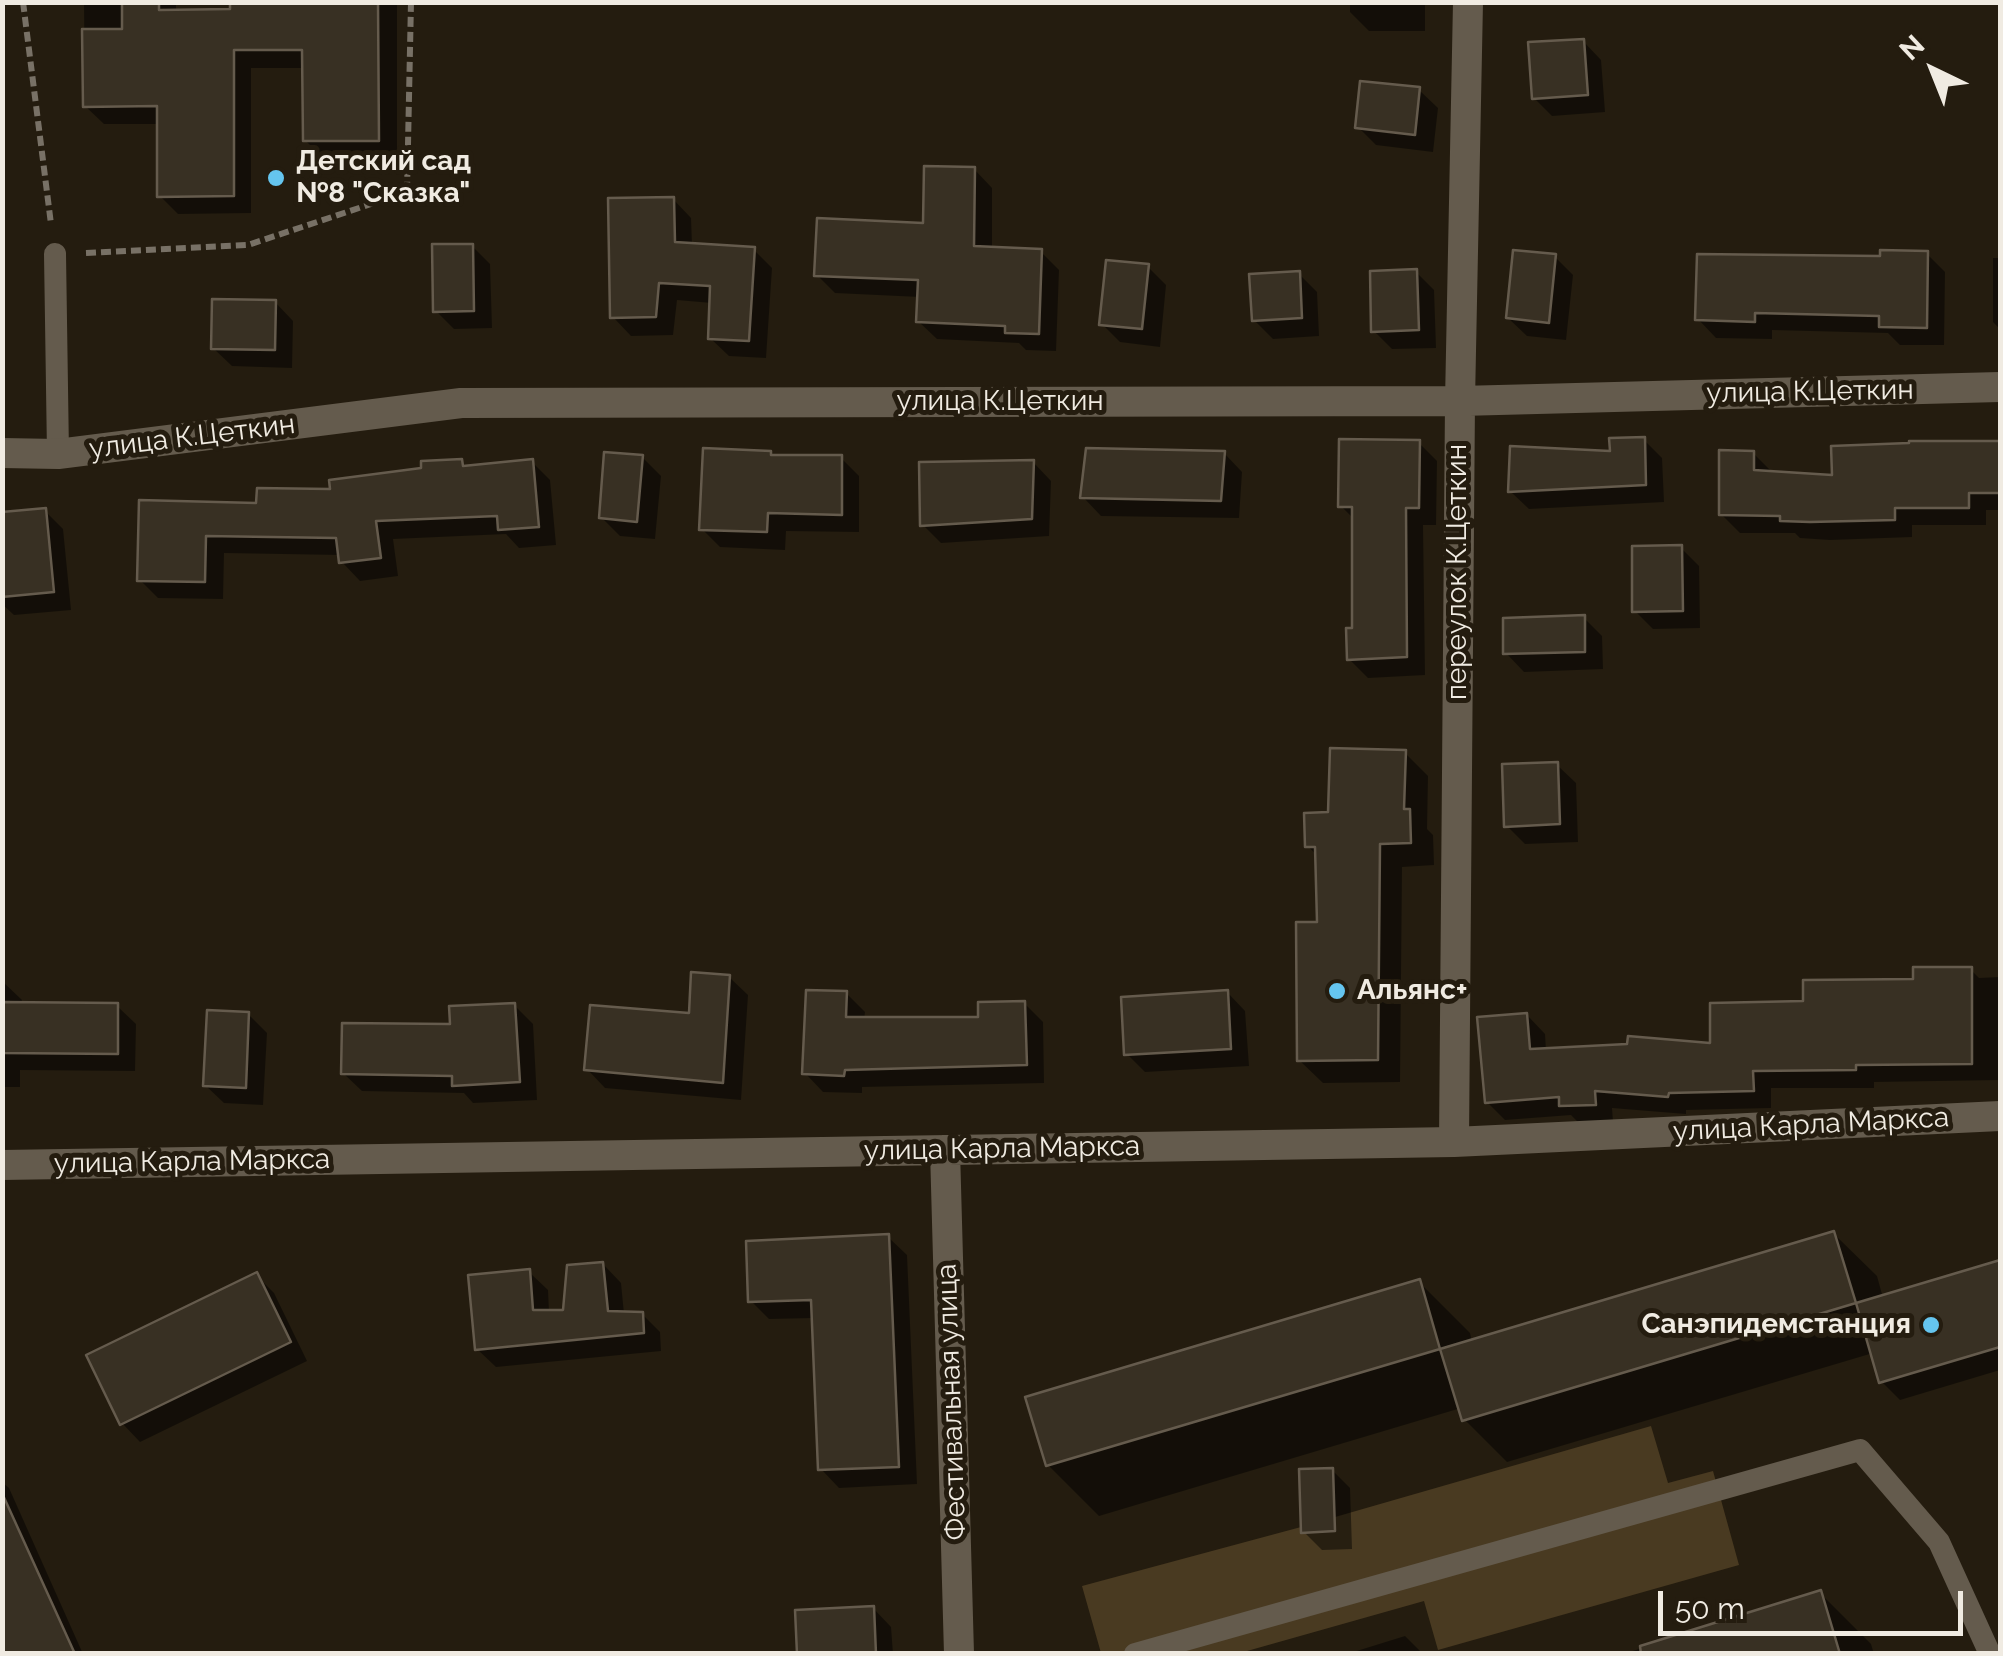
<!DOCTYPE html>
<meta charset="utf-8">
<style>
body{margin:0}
#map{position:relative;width:2003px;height:1656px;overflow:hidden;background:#241c0f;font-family:Raleway,sans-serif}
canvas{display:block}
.frame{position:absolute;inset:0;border:5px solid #f0ebe2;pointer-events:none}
.north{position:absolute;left:1883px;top:20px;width:100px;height:100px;-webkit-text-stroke:8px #241c0f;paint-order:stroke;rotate:317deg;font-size:28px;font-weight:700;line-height:40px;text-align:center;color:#f0ebe2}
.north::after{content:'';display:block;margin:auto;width:35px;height:45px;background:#f0ebe2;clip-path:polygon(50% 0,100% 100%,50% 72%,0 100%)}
.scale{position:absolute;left:1658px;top:1591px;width:305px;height:45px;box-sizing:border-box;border:5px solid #f0ebe2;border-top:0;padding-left:12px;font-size:30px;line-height:35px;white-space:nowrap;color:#f0ebe2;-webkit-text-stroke:8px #241c0f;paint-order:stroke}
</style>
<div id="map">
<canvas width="2003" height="1656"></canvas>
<div class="frame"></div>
<div class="north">N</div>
<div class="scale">50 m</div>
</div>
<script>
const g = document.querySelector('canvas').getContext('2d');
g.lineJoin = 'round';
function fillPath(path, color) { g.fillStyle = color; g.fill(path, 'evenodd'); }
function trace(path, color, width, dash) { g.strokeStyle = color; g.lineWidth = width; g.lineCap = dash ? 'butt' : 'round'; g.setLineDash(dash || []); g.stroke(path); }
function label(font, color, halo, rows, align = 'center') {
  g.font = font + ' Raleway,sans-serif'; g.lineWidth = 10; g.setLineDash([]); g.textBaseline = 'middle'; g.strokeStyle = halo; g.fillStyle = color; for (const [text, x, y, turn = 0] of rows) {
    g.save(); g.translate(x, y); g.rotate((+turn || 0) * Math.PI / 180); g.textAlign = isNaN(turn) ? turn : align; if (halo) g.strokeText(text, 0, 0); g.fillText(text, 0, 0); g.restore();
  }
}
const green = new Path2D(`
 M 1651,1426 L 1668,1483 L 1713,1471 L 1739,1565 L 1438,1650 L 1424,1601 L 1240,1653 L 1101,1653 L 1082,1586 L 1301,1527 L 1302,1532 L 1335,1531 L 1335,1517 Z`);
const shadow = new Path2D(`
 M 84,2 L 176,2 L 176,12 L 232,11 L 232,2 L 397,2 L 397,158 L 324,159 L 305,140 L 305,68 L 251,68 L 251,213 L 178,214 L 160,196 L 159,124 L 104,124 L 85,106 Z
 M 1350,2 L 1425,2 L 1425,31 L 1369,31 L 1350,12 Z
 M 1583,41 L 1601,60 L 1605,112 L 1552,116 L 1534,98 Z
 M 1419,90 L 1438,108 L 1433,152 L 1376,145 L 1358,127 Z
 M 974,169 L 992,188 L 992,249 L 1041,252 L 1059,270 L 1056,351 L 1026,350 L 1019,343 L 937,339 L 918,321 L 920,297 L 835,293 L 817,275 L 926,225 Z
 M 673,199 L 691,218 L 692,245 L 754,250 L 772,268 L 766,358 L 729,356 L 710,338 L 712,303 L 677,300 L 673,335 L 631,336 L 613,317 Z
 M 472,246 L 490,264 L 492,328 L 454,329 L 436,311 Z
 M 1927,254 L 1945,272 L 1944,345 L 1900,345 L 1888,333 L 1772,330 L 1772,339 L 1716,338 L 1698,319 L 1882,258 Z
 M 1555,257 L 1573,275 L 1566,340 L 1527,336 L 1508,318 Z
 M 1993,258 L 2000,258 L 2000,329 L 1993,322 Z
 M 1148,267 L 1166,285 L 1160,347 L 1120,342 L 1102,324 Z
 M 1416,272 L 1434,290 L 1436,348 L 1392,349 L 1374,331 Z
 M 1299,274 L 1317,292 L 1319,336 L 1273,339 L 1254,320 Z
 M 275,302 L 293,321 L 292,368 L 232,366 L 213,348 Z
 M 1644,440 L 1662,458 L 1664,502 L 1529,509 L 1510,491 Z
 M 2000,442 L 2000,510 L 1986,510 L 1986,525 L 1912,525 L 1912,537 L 1830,540 L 1800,538 L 1795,533 L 1740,533 L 1721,514 L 1753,453 L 1772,472 L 1835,478 L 1834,448 Z
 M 1419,443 L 1437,461 L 1436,525 L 1423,525 L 1425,675 L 1368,678 L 1349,659 L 1354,630 L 1354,519 L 1341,506 Z
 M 770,453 L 774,457 L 841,458 L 859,476 L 859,532 L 786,531 L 785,550 L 720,547 L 702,529 Z
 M 1224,453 L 1242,472 L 1239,518 L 1101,516 L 1083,497 Z
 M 642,457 L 661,476 L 655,539 L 620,536 L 601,517 Z
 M 461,461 L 468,468 L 532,462 L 550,480 L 556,545 L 519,548 L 506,534 L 393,539 L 398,576 L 360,581 L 342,562 L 341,555 L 224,553 L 223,599 L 158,598 L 140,580 L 141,503 L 259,505 L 333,492 Z
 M 1033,462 L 1051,481 L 1049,536 L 941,543 L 922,524 Z
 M 45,511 L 63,529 L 71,610 L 14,615 L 2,604 L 2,515 Z
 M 1681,548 L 1699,566 L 1700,628 L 1653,629 L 1635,611 Z
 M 1584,618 L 1602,636 L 1603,669 L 1524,672 L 1506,653 Z
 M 1405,753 L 1428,776 L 1427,829 L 1433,835 L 1434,865 L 1402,867 L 1400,1082 L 1323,1083 L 1299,1060 L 1319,924 L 1318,857 L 1308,846 L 1330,814 Z
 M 1557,765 L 1576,783 L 1578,842 L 1525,844 L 1507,826 Z
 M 1971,970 L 1979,978 L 2000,977 L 2000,1080 L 1874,1082 L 1874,1088 L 1771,1088 L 1771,1108 L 1686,1110 L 1686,1114 L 1612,1108 L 1613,1122 L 1580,1124 L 1571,1115 L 1505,1120 L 1487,1102 L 1527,1015 L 1545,1034 L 1546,1051 L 1713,1046 L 1806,1004 Z
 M 729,977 L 748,995 L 741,1100 L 605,1088 L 587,1069 L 691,1016 Z
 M 2,981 L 22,1000 L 21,1004 L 117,1006 L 136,1024 L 135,1071 L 20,1070 L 20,1087 L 2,1087 Z
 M 1227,992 L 1245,1011 L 1249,1066 L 1145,1072 L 1126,1053 Z
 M 846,993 L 865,1012 L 864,1020 L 981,1020 L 1024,1003 L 1043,1022 L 1044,1083 L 862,1087 L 862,1093 L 823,1092 L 805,1073 Z
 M 514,1005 L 533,1024 L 537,1100 L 473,1103 L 464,1093 L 362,1091 L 343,1073 L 452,1027 Z
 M 248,1014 L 267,1033 L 263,1105 L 224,1103 L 205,1085 Z
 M 1834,1234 L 1877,1276 L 1883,1298 L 2000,1263 L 2000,1370 L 1900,1400 L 1882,1382 L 1873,1353 L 1507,1462 L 1464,1419 L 1461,1408 L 1099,1516 L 1048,1465 L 1419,1282 L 1470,1333 L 1472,1342 Z
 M 888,1237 L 907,1255 L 917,1484 L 839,1488 L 821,1469 L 814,1318 L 769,1319 L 751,1301 Z
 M 603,1264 L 621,1283 L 624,1314 L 642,1314 L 660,1332 L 661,1351 L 496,1367 L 477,1349 L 529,1272 L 548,1290 L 549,1312 L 565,1313 Z
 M 256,1275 L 274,1293 L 307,1361 L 140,1442 L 122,1423 Z
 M 1332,1470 L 1350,1488 L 1352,1549 L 1322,1550 L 1303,1531 Z
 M 2,1482 L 9,1488 L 83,1654 L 2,1654 Z
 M 1820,1593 L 1871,1644 L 1874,1654 L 1623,1654 Z
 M 873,1608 L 891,1627 L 893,1654 L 800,1654 Z
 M 1405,1636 L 1423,1654 L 1347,1654 Z`);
const building = new Path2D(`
 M 122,2 L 159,2 L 159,10 L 230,9 L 230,2 L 378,2 L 379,141 L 303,141 L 302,50 L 234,50 L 234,196 L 157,197 L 157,106 L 83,107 L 82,29 L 122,29 Z
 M 1584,39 L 1588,95 L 1532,99 L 1528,42 Z
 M 1360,81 L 1420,87 L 1415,135 L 1355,128 Z
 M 924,166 L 975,167 L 974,246 L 1042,249 L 1039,334 L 1005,333 L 1005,326 L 916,322 L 918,280 L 814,276 L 817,218 L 923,223 Z
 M 674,197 L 675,242 L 755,247 L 749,341 L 708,339 L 710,286 L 659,283 L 656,317 L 610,318 L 608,198 Z
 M 432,244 L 473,244 L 474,311 L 433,312 Z
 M 1513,250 L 1556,254 L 1549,323 L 1506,318 Z
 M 1880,250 L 1928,251 L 1927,328 L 1879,327 L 1879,316 L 1755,313 L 1755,322 L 1695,320 L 1697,254 L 1880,256 Z
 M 1106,260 L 1149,264 L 1142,329 L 1099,325 Z
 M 1417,269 L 1419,330 L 1371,332 L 1370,271 Z
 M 1300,271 L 1302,318 L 1252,321 L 1249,274 Z
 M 212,299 L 276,300 L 275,350 L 211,349 Z
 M 1645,437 L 1646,485 L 1508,492 L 1510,446 L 1610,451 L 1609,438 Z
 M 1339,439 L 1420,440 L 1419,508 L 1406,508 L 1407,657 L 1347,660 L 1346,628 L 1352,628 L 1352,507 L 1338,507 Z
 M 1909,441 L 2000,441 L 2000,493 L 1969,493 L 1969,508 L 1895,508 L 1895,520 L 1810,522 L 1780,521 L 1780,516 L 1719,515 L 1719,450 L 1754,451 L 1754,470 L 1832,475 L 1831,446 L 1909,443 Z
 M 703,448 L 771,451 L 771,455 L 842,455 L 842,515 L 768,513 L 767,532 L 699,530 Z
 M 1086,448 L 1225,451 L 1221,501 L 1080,498 Z
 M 604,452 L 643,455 L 637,522 L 599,518 Z
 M 462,459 L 463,466 L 533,459 L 539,527 L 498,530 L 497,516 L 376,521 L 381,558 L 339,563 L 336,538 L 206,536 L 205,582 L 137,581 L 139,500 L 256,503 L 257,488 L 330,489 L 329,480 L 421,468 L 421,461 Z
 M 1034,460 L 1032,519 L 920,526 L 919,462 Z
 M 46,508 L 54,592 L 2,597 L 2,512 Z
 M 1682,545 L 1683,611 L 1632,612 L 1632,546 Z
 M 1585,615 L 1585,652 L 1503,654 L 1503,618 Z
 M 1330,748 L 1406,750 L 1404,809 L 1410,809 L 1411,843 L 1380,844 L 1378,1060 L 1297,1061 L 1296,922 L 1317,922 L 1315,847 L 1305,847 L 1304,813 L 1328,812 Z
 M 1558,762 L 1560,824 L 1504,827 L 1502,764 Z
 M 1913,967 L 1972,967 L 1972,1064 L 1856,1065 L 1856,1070 L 1753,1071 L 1754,1091 L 1669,1093 L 1668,1097 L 1595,1091 L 1596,1105 L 1559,1106 L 1559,1097 L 1485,1103 L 1477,1017 L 1527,1013 L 1530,1049 L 1627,1044 L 1628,1036 L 1710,1043 L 1710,1003 L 1803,1001 L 1803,980 L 1913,979 Z
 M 691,972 L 730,975 L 723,1083 L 584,1070 L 590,1005 L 689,1013 Z
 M 806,990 L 847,991 L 846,1017 L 978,1017 L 978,1002 L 1025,1001 L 1027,1065 L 845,1070 L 844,1076 L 802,1074 Z
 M 1228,990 L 1231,1049 L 1124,1055 L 1121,997 Z
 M 2,1002 L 118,1003 L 118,1054 L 2,1053 Z
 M 515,1003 L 520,1082 L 452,1086 L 452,1076 L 341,1074 L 342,1023 L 450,1024 L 449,1006 Z
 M 207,1010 L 249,1012 L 246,1088 L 203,1086 Z
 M 1834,1231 L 1856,1303 L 1462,1421 L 1440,1349 Z
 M 889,1234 L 899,1467 L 818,1470 L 811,1300 L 748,1302 L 746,1241 Z
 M 2000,1260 L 2000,1347 L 1879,1383 L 1856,1303 Z
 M 603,1262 L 608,1311 L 643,1312 L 644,1333 L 475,1350 L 468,1275 L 530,1269 L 533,1310 L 563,1310 L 567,1265 Z
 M 257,1272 L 291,1342 L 120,1425 L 86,1355 Z
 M 1420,1279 L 1440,1349 L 1046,1466 L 1025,1397 Z
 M 1333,1468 L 1335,1531 L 1301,1533 L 1299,1469 Z
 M 2,1493 L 75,1654 L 2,1654 Z
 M 1821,1590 L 1840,1654 L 1641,1654 L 1640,1646 Z
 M 874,1606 L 876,1654 L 797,1654 L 795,1610 Z`);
const path = new Path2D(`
 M 23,2 L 51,224
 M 86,253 L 248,245 L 407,192 L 411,2`);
const lane = new Path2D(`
 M 55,254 L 58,454
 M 1135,1654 L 1860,1450 L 1939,1542 L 1990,1654`);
const street = new Path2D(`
 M 2,453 L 58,454 L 461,403 L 1460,401 L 2000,387
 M 1454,1142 L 1460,401 L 1468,2
 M 945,1150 L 959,1654
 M 2,1165 L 1454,1142 L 2000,1116`);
const markers = [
 [276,178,10,"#65c5ef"],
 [1337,991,10,"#65c5ef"],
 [1931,1325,10,"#65c5ef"]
];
const poiNames = [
 ["Детский сад",296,162],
 ["№8 \"Сказка\"",296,194],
 ["Альянс+",1357,991],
 ["Санэпидемстанция",1911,1325,"right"]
];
const streetNames = [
 ["улица К.Цеткин",1810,392,-1],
 ["улица К.Цеткин",1000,402],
 ["улица К.Цеткин",192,437,-7],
 ["переулок К.Цеткин",1458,572,-90],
 ["улица Карла Маркса",1811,1125,-3],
 ["улица Карла Маркса",1002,1149,-1],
 ["улица Карла Маркса",192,1162,-1],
 ["Фестивальная улица",952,1402,-92]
];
fillPath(green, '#493a21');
fillPath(shadow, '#0007');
fillPath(building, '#383023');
trace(building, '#655b4d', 2.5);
trace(path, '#787166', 6, [10, 5]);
trace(lane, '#645b4d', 22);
trace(street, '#645b4d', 30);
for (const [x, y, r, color] of markers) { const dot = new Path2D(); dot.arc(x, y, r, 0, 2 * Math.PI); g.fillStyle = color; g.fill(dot); trace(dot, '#241c0f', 4); }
label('bold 28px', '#f0ebe2', '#241c0f', poiNames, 'left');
label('28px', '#f0ebe2', '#241c0f', streetNames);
</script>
